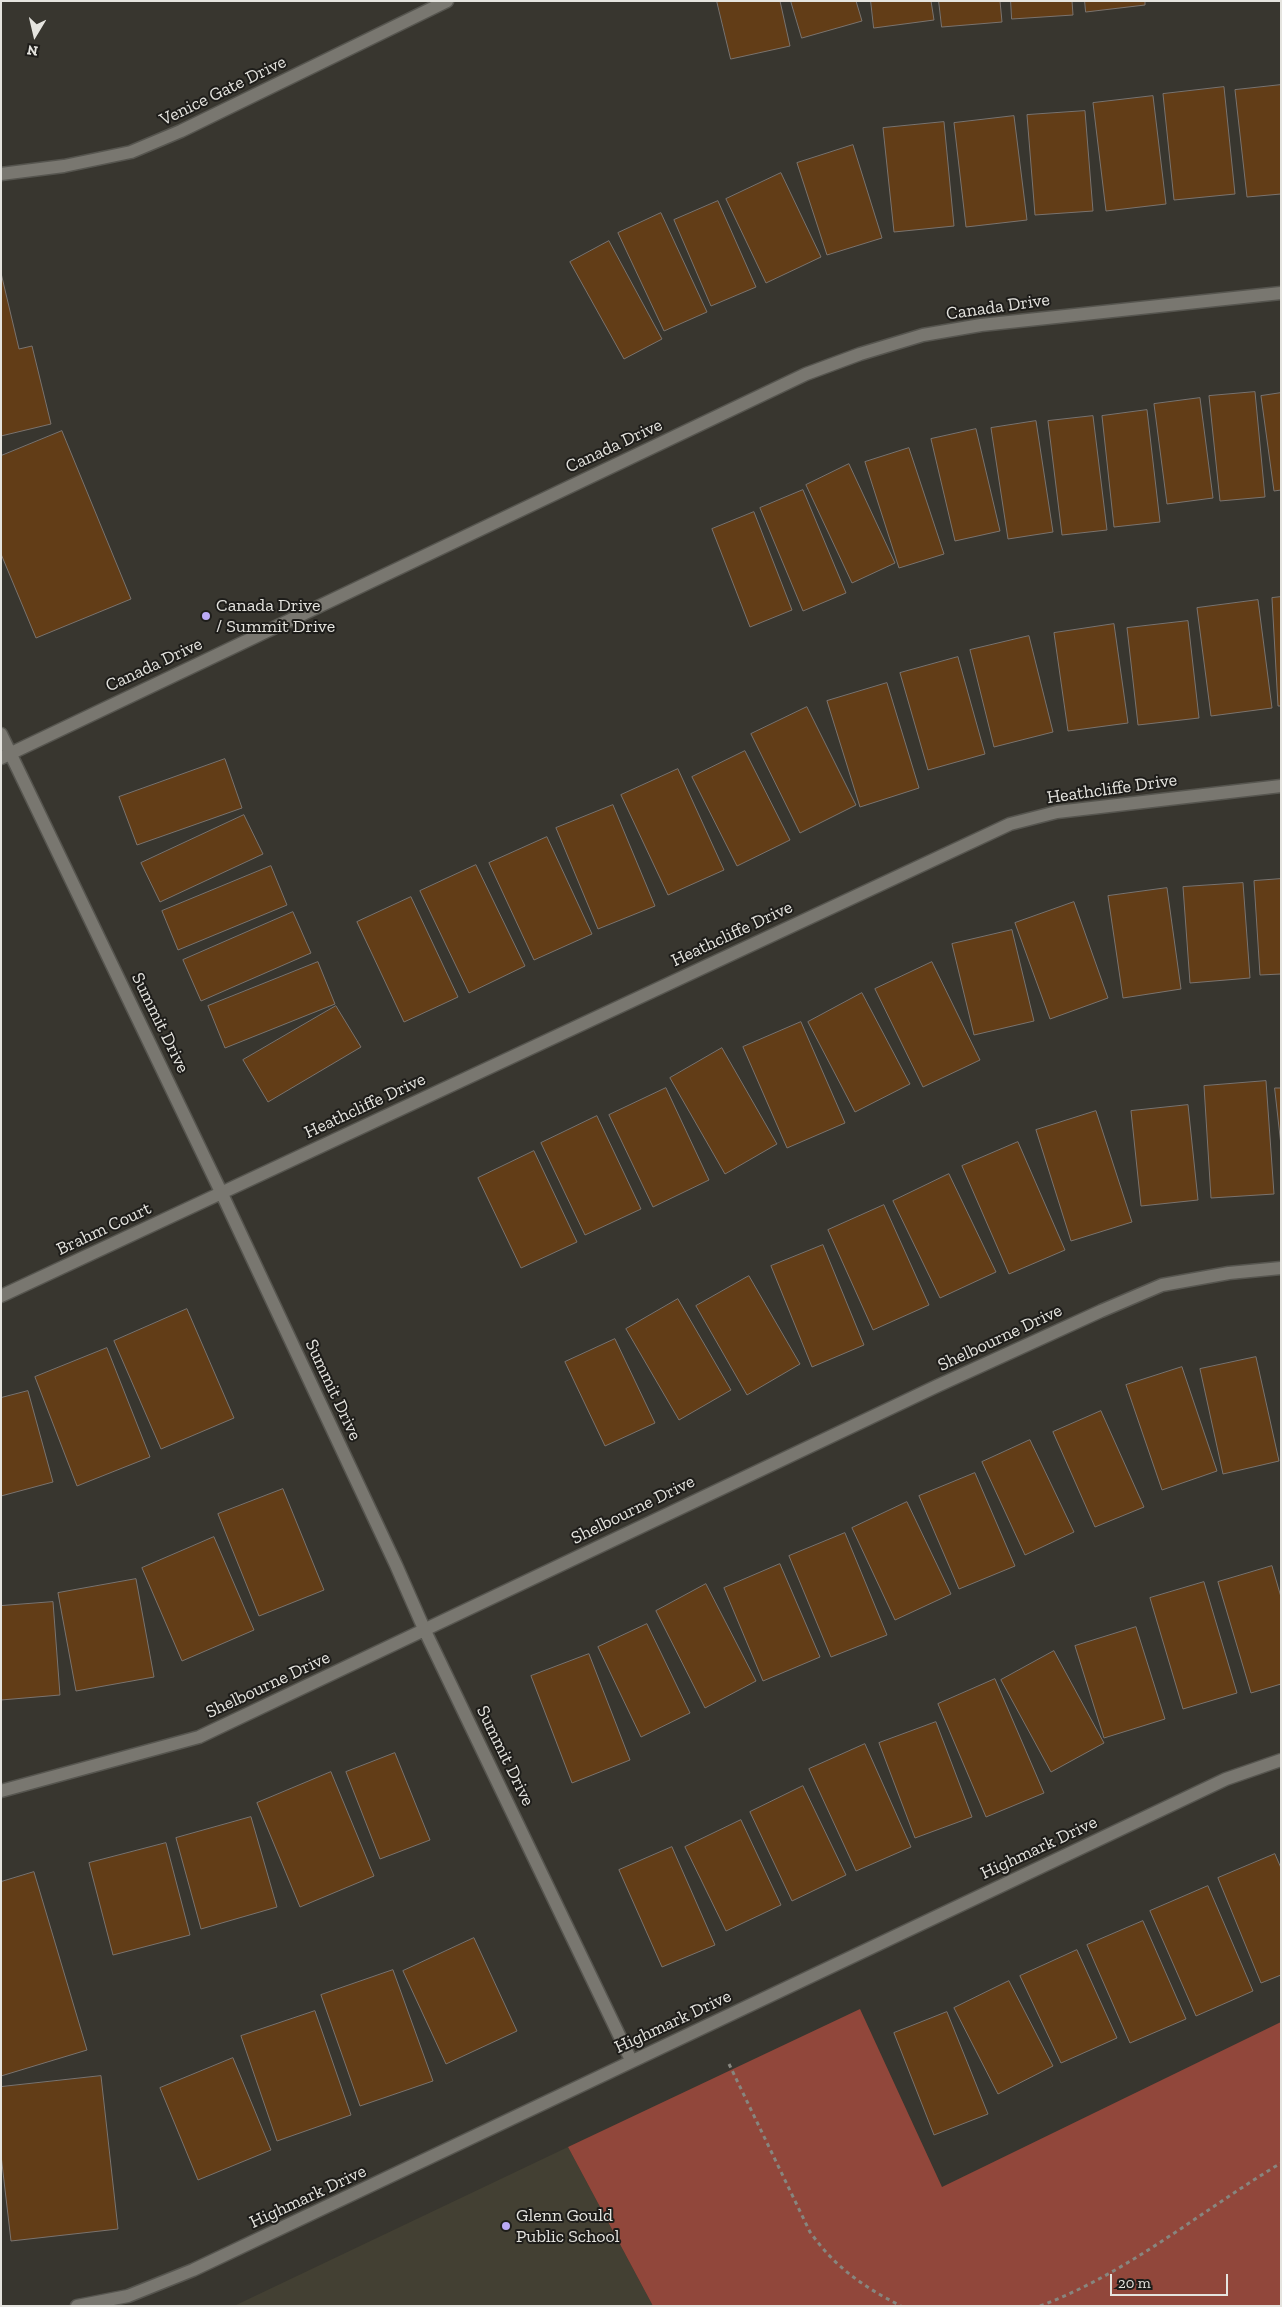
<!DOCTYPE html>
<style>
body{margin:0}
#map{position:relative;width:1282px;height:2307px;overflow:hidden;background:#38362f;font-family:"Zilla Slab",serif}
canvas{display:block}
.frame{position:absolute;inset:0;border:2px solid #e5e4df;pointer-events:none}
.north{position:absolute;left:10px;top:10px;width:50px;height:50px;-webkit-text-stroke:4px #1e1d1a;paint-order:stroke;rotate:189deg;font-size:14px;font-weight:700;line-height:20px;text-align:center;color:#e5e4df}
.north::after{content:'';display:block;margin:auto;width:18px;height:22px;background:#e5e4df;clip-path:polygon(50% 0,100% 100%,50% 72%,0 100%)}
.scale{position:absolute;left:1110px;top:2274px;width:118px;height:22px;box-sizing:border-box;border:2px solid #e5e4df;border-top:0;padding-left:6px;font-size:15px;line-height:18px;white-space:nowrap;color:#e5e4df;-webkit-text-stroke:4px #1e1d1a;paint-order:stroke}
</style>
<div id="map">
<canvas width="1282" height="2307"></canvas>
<div class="frame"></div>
<div class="north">N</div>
<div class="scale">20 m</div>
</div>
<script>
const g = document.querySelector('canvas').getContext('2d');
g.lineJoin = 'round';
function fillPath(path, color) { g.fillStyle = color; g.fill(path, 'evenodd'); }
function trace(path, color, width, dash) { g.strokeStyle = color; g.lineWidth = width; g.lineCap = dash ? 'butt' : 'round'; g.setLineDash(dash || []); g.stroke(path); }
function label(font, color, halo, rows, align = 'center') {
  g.font = font + ' "Zilla Slab",serif'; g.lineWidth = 4; g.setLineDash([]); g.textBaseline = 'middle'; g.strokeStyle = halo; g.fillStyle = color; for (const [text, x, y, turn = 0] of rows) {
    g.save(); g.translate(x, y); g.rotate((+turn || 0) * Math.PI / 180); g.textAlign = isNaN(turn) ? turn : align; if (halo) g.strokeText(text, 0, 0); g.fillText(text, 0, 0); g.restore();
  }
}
const built = new Path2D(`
 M 568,2147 L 653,2306 L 234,2306 Z`);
const green = new Path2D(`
 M 860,2009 L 942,2187 L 1281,2022 L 1281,2306 L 653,2306 L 568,2147 Z`);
const building = new Path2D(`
 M 717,1 L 780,1 L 790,46 L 731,59 Z
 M 791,1 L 856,1 L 862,21 L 802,38 Z
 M 871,1 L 931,1 L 934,20 L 874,28 Z
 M 939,1 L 1000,1 L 1002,22 L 942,27 Z
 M 1011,1 L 1072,1 L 1073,15 L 1012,19 Z
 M 1085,1 L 1145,1 L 1145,5 L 1086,12 Z
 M 1281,85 L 1281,194 L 1247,197 L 1235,90 Z
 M 1224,87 L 1235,194 L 1174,200 L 1163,94 Z
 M 1153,96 L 1166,204 L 1106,211 L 1093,103 Z
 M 1085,111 L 1093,211 L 1035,215 L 1027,115 Z
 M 1014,116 L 1027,220 L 966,227 L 954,123 Z
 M 944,122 L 954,226 L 894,232 L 883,128 Z
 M 853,145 L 882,238 L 827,255 L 797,163 Z
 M 781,173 L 821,257 L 766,283 L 726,199 Z
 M 718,201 L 756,287 L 711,306 L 674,220 Z
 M 661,213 L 707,312 L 664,331 L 618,233 Z
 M 609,241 L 662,339 L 624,359 L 570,262 Z
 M 1,273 L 19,349 L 32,346 L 51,424 L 1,436 Z
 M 1255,392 L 1265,497 L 1220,501 L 1209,396 Z
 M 1281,393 L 1281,490 L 1274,491 L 1261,396 Z
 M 1200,398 L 1213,498 L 1167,504 L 1154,404 Z
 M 1147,410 L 1160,522 L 1114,527 L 1102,416 Z
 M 1093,416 L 1107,530 L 1062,535 L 1048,421 Z
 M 1036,421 L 1053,532 L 1008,539 L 991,428 Z
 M 976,429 L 1000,531 L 955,541 L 931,439 Z
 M 62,431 L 131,599 L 36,638 L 1,554 L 1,456 Z
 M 909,448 L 944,554 L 899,568 L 865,462 Z
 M 849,464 L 895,563 L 852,583 L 806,485 Z
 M 803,490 L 846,593 L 803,611 L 760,508 Z
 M 754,512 L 792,610 L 750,627 L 712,529 Z
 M 1281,597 L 1281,706 L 1278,706 L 1272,598 Z
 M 1258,600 L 1272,708 L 1211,716 L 1197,608 Z
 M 1188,621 L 1199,718 L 1138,725 L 1127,628 Z
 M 1114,624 L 1128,723 L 1068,731 L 1054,633 Z
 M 1029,636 L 1053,732 L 994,747 L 970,650 Z
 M 958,657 L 985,754 L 928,770 L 900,673 Z
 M 887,683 L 919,788 L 860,807 L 827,701 Z
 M 807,707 L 856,805 L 800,833 L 751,734 Z
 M 745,751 L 790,840 L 737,866 L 692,777 Z
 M 225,759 L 242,808 L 137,845 L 119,797 Z
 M 678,769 L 724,870 L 668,895 L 621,795 Z
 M 613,805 L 655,906 L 598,929 L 556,828 Z
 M 244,815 L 263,854 L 160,902 L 141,863 Z
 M 547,837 L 592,934 L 534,960 L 489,863 Z
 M 476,865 L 525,966 L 469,993 L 420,891 Z
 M 271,866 L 287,905 L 178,950 L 162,911 Z
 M 1281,879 L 1281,974 L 1260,975 L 1254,881 Z
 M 1243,883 L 1250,978 L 1190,983 L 1183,887 Z
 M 1167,888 L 1181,989 L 1123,998 L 1108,896 Z
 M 411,897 L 458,997 L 404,1022 L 357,922 Z
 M 1074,902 L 1108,998 L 1050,1019 L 1015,923 Z
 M 293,912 L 311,953 L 201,1001 L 183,960 Z
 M 1012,930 L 1034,1021 L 974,1035 L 952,944 Z
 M 318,962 L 335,1004 L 225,1048 L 208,1006 Z
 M 932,962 L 980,1060 L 923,1087 L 875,989 Z
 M 862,993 L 910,1084 L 855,1112 L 808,1022 Z
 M 336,1006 L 361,1047 L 268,1102 L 243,1060 Z
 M 801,1022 L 845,1123 L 787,1148 L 743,1047 Z
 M 722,1048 L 777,1144 L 725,1174 L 670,1078 Z
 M 1266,1081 L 1274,1194 L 1211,1198 L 1204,1086 Z
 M 666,1088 L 709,1180 L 653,1207 L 609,1115 Z
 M 1275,1088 L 1281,1088 L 1281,1145 Z
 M 1188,1105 L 1198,1200 L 1141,1206 L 1131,1111 Z
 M 1096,1111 L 1132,1222 L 1071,1241 L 1036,1130 Z
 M 597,1116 L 641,1209 L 585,1235 L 541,1143 Z
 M 1018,1142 L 1065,1250 L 1009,1274 L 962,1166 Z
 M 534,1151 L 577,1242 L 521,1268 L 478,1178 Z
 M 949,1174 L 996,1272 L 940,1298 L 893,1201 Z
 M 884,1205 L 929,1305 L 873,1330 L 828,1230 Z
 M 823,1245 L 864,1345 L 812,1367 L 771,1266 Z
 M 749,1276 L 800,1364 L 747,1395 L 696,1306 Z
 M 678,1299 L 731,1390 L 679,1420 L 626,1329 Z
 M 187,1309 L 234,1418 L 161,1449 L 114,1341 Z
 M 615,1339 L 655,1423 L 605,1446 L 565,1362 Z
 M 107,1348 L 150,1457 L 77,1486 L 35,1377 Z
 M 1256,1357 L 1279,1461 L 1223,1474 L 1200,1369 Z
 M 1182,1367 L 1217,1471 L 1162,1490 L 1126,1385 Z
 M 28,1391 L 53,1482 L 1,1496 L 1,1398 Z
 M 1101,1411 L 1144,1507 L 1095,1527 L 1053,1432 Z
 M 1030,1440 L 1074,1532 L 1025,1555 L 982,1462 Z
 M 975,1473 L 1015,1566 L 959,1589 L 919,1496 Z
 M 283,1489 L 324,1590 L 259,1616 L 218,1514 Z
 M 907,1502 L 951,1594 L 895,1620 L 852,1528 Z
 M 845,1533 L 887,1635 L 831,1657 L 789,1556 Z
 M 214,1537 L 254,1630 L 182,1661 L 142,1568 Z
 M 780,1564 L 820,1657 L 763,1681 L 724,1588 Z
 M 1272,1566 L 1281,1597 L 1281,1684 L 1251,1693 L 1218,1582 Z
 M 136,1579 L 154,1677 L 76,1691 L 58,1593 Z
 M 1204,1582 L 1237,1693 L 1183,1709 L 1150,1598 Z
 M 706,1584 L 756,1681 L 705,1708 L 656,1611 Z
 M 53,1602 L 60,1695 L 1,1700 L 1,1606 Z
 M 647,1624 L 690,1713 L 641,1737 L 598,1647 Z
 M 1136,1627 L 1165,1719 L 1104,1738 L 1075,1646 Z
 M 1054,1651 L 1104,1743 L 1051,1772 L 1001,1680 Z
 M 589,1654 L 630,1760 L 572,1783 L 531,1676 Z
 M 995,1679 L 1044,1793 L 986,1817 L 938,1704 Z
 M 936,1722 L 972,1817 L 915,1838 L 879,1743 Z
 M 865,1744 L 911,1847 L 856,1871 L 809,1769 Z
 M 395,1753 L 430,1840 L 380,1859 L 346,1772 Z
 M 331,1772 L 374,1876 L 300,1907 L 257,1803 Z
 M 803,1786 L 846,1875 L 792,1901 L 750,1812 Z
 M 251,1817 L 277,1907 L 201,1929 L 176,1838 Z
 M 741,1820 L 781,1905 L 726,1931 L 685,1847 Z
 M 166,1843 L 190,1935 L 113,1955 L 89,1863 Z
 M 672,1847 L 715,1945 L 662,1967 L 619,1870 Z
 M 1275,1854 L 1281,1868 L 1281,1975 L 1261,1983 L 1218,1878 Z
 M 34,1872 L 87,2050 L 1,2076 L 1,1882 Z
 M 1208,1886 L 1253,1991 L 1196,2016 L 1150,1911 Z
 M 1143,1921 L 1186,2019 L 1130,2043 L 1087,1945 Z
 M 474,1938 L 517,2031 L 446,2064 L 403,1971 Z
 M 1077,1950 L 1117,2038 L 1061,2063 L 1020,1976 Z
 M 393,1970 L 433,2081 L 360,2106 L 321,1995 Z
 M 1009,1981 L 1053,2066 L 998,2094 L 954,2008 Z
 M 315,2011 L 351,2115 L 277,2141 L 241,2036 Z
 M 947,2012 L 988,2114 L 934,2135 L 894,2033 Z
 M 233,2058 L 271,2150 L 198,2180 L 160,2088 Z
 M 101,2076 L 118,2229 L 11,2241 L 1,2155 L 1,2087 Z`);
const path = new Path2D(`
 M 729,2064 L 810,2232 C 835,2267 862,2286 901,2306
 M 1040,2306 C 1128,2273 1201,2211 1281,2163`);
const minor = new Path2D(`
 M 1,174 L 64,166 L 131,152 L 181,131 L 447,1
 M 1,734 L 222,1194 L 396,1565 L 425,1631 L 631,2060
 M 1,758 L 806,374 L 860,354 L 923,335 L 981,325 L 1281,293
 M 1,1296 L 1010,824 L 1057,812 L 1281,786
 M 1,1791 L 199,1737 L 937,1386 L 1101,1311 L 1162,1285 L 1229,1273 L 1281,1268
 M 77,2306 L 128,2296 L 193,2270 L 1226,1779 L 1281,1760`);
const markers = [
 [206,616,5,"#bbaaf6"],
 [506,2226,5,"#bbaaf6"]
];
const streetNames = [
 ["Venice Gate Drive",223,91,-26],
 ["Canada Drive",998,307,-8],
 ["Canada Drive",614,446,-25],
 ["Canada Drive",154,665,-25],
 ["Heathcliffe Drive",1112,789,-8],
 ["Heathcliffe Drive",732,934,-25],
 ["Summit Drive",160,1023,64],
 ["Heathcliffe Drive",365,1106,-25],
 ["Brahm Court",104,1229,-25],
 ["Shelbourne Drive",1000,1338,-25],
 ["Summit Drive",333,1390,65],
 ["Shelbourne Drive",633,1510,-26],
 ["Shelbourne Drive",268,1685,-25],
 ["Summit Drive",505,1756,64],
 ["Highmark Drive",1039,1848,-25],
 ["Highmark Drive",673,2022,-25],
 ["Highmark Drive",308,2197,-25]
];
const poiNames = [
 ["Canada Drive",216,606],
 ["/ Summit Drive",216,627],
 ["Glenn Gould",516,2216],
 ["Public School",516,2237]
];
fillPath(built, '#434033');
fillPath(green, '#91473b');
fillPath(building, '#623d17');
trace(building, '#7a736e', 1);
trace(minor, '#56554f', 15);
trace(path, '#87867f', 3, [4, 4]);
trace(minor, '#797770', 12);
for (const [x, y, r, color] of markers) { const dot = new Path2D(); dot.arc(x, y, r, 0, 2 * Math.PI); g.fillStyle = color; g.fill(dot); trace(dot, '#1e1d1a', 2); }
label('18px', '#e5e4df', '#1e1d1a', streetNames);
label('18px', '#e5e4df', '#1e1d1a', poiNames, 'left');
</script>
